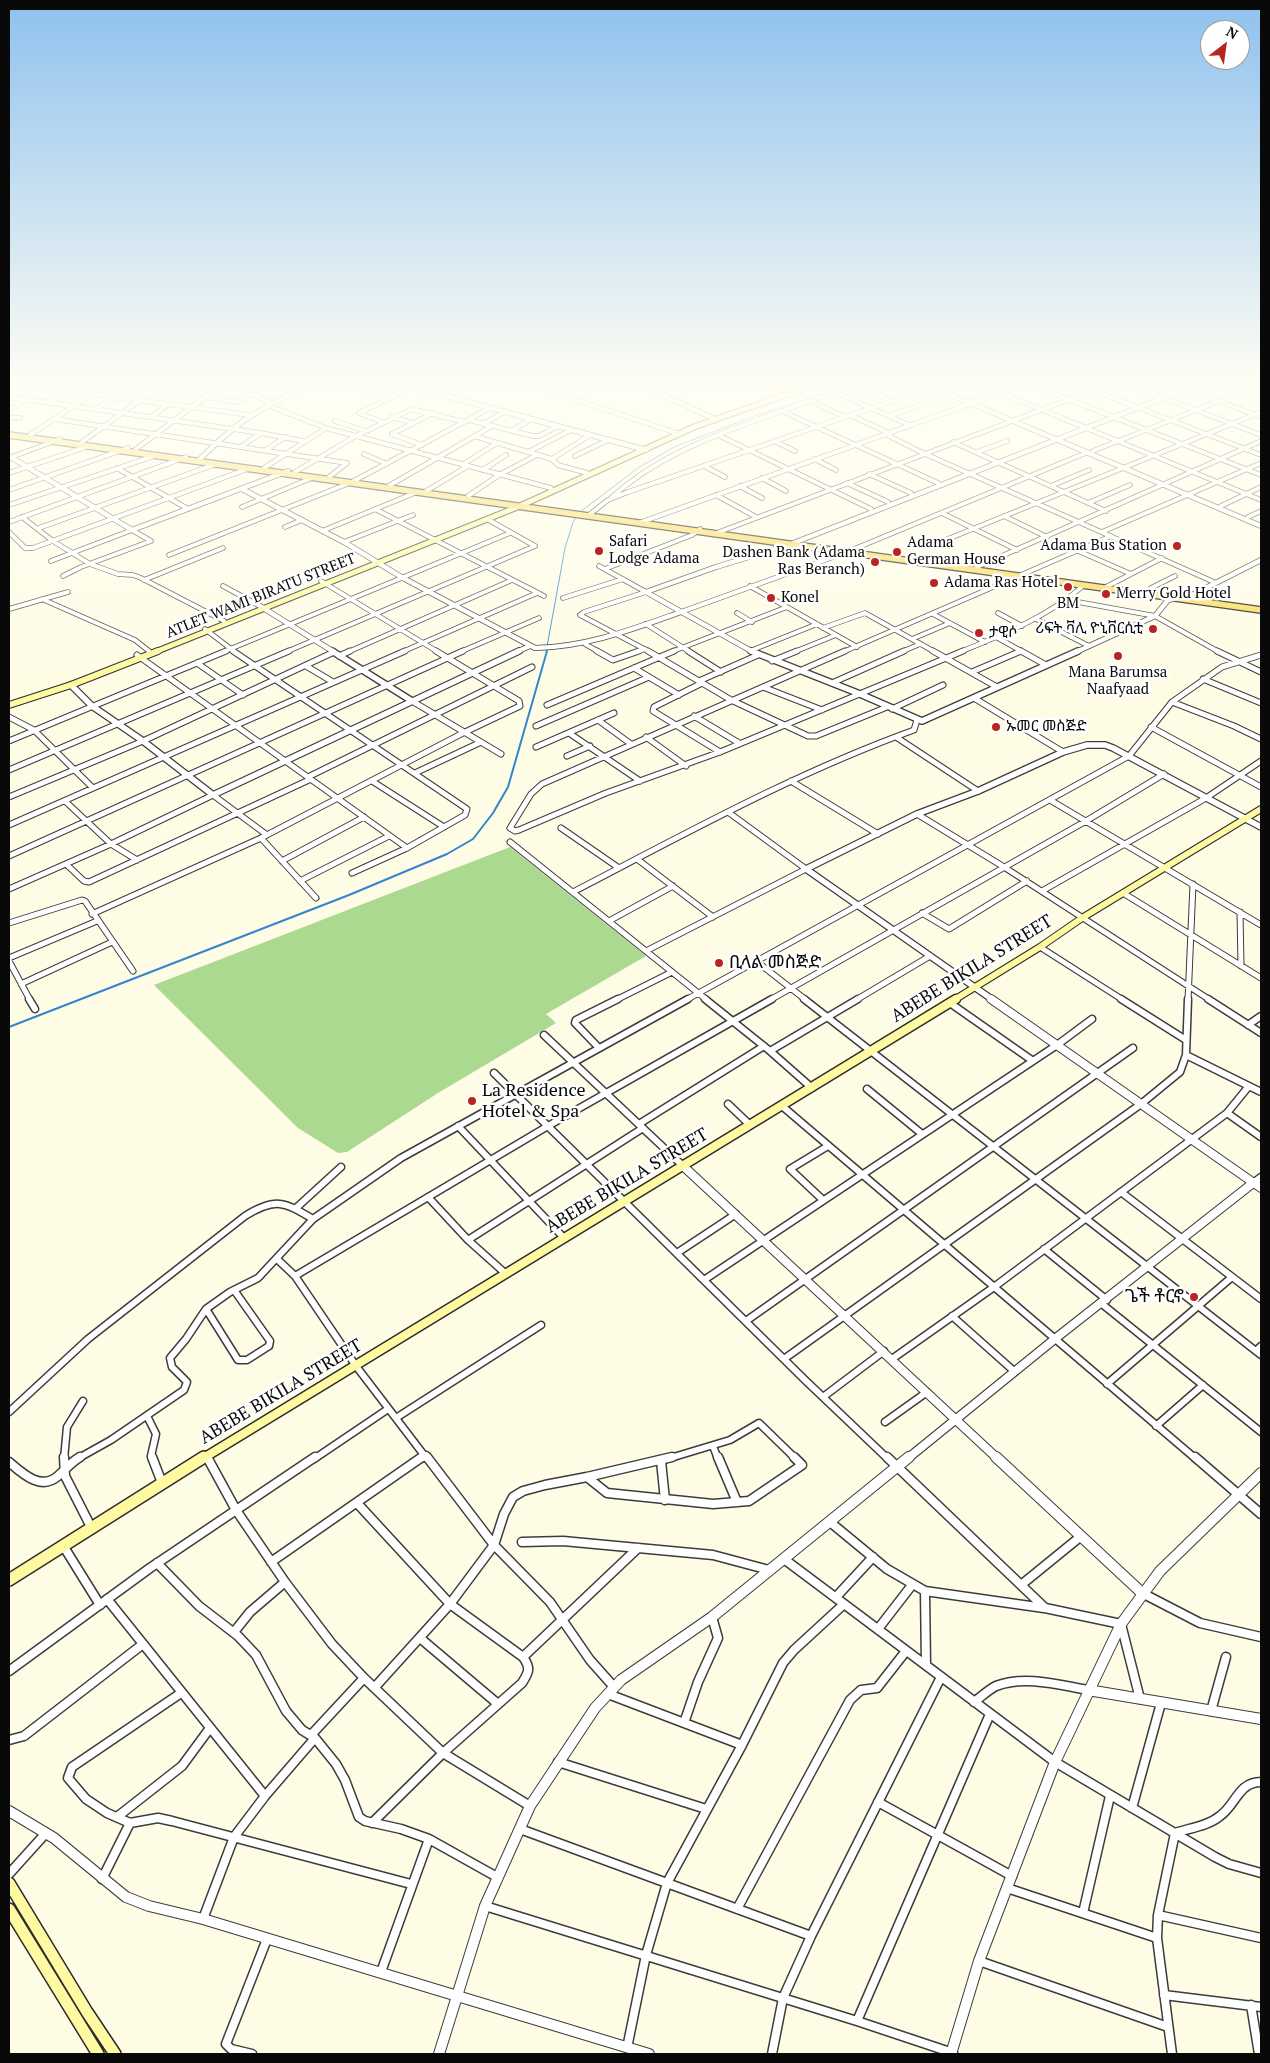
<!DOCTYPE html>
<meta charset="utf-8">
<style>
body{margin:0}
#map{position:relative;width:1270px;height:2063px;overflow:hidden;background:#fffce6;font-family:"PT Serif",serif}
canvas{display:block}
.frame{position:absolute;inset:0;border:10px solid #090909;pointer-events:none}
.north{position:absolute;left:1200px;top:20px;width:50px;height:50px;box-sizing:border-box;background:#fff;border:1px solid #9d9d9d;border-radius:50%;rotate:30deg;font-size:14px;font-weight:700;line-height:20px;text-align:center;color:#090909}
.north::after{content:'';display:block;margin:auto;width:18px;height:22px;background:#b92422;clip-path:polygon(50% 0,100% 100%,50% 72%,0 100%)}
</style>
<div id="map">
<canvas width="1270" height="2063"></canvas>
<div class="frame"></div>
<div class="north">N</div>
</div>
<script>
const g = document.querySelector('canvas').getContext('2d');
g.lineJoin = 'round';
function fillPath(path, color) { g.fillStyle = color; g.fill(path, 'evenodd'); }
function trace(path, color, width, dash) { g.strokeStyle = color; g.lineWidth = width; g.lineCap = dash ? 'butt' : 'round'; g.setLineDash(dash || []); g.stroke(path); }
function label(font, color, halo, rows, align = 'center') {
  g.font = font + ' "PT Serif","Noto Sans Ethiopic",serif'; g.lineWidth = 5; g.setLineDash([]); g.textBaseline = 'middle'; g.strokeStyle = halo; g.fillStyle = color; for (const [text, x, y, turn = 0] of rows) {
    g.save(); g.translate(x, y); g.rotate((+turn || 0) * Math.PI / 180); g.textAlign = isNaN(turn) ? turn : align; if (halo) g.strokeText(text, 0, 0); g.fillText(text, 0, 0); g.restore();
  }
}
const forest = new Path2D(`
 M 510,847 L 646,956 L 546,1014 L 556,1023 L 438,1093 L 347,1152 L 338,1153 L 298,1128 L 154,985 Z`);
const streamFar1 = new Path2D(`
 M 580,512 L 638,468 L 674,447 L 752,417 L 839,388
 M 546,652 L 565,548 L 573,522 L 577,516`);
const stream = new Path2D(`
 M 9,1027 L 349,895 L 447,854 L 473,839 L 493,813 L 508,787 L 547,651`);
const minorFar3 = new Path2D(`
 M 45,388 L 250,415
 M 145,388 L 207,395
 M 238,388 L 271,403
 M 361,388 L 393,397
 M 542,388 L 679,434
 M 861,388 L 892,401
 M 896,388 L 912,394
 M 1040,388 L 1261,475
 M 1087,388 L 1261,455
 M 1138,388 L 1261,435
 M 1184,388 L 1261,417
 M 1226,388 L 1261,401
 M 835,392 L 909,425
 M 1237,392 L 1247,388
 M 1001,393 L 1261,500
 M 9,397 L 261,433 L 303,441
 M 205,397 L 237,402 L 251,394
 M 810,401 L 845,417
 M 49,403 L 68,391
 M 267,405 L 326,428 L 551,488
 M 96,409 L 130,388
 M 9,410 L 46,388
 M 782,411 L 938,483
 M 850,415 L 889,433
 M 889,416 L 950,394
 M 9,417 L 20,418
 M 152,417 L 168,404
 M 392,417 L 413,423
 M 54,419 L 347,463 L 329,477
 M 469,420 L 533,436 L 539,436 L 558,426
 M 335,421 L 366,431
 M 382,422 L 359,413 L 411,388
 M 483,424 L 504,412
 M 512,431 L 531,419
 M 392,434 L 433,413
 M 392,434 L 422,445
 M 885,434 L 923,453 L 1214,582
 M 30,435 L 101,388
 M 718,435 L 871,509
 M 474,436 L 552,459 L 558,465 L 587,473
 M 774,441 L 795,451
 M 82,442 L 157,388
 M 953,442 L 1106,511
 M 242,446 L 261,433
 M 136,449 L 217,388
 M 266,450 L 285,437
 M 1093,451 L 1219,401
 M 528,452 L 571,430
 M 977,452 L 1007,441
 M 364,454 L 387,464
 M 575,456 L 608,440
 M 9,458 L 60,439
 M 552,459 L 590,435
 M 815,459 L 836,470
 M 462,465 L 497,443
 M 704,466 L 725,477
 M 117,468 L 188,509
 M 264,468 L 326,428
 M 483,470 L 506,455
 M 295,472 L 356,436 L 412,409 L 464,422
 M 9,473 L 89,446
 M 869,474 L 911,493
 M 762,478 L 786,491
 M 847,483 L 888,502
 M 740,486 L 762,498
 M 1051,486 L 1089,470
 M 387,487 L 492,426
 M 9,490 L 128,448
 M 423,493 L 468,466
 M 716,495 L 756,517
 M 468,496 L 499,475 L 537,455
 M 612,497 C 654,459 705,439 757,420 C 787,409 817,398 848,388
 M 1088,503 L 1130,485
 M 9,505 L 154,456
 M 1221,506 L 1261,487
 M 242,507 L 314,477
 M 375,509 L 544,596
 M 942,513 L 1017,550
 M 590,514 L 608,500 L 628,492 L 929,388
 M 1004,516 L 1047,537
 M 22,517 L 53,541 L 90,564 L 118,574 L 133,575 L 141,578 L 224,621
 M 1248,517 L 1261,511
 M 487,519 L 535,546
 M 9,522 L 186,457
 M 639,523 L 1014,388
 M 285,527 L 302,520
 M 39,528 L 216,464
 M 322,531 L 417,492
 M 9,532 L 25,548 L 33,548 L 250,468
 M 1102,532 L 1261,463
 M 714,534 L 1099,388
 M 943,541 L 1261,412
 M 344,542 L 413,515
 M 1076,550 L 1131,574
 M 169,555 L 352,482 L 490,408
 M 51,561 L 132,530 L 151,541 L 81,567 L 63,576
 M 599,566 L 646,592
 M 977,567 L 1261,441
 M 605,569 L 692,535 L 700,529
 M 144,580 L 223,548
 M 321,581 L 438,652
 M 223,586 L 260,606
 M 750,586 L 857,647
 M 1104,588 L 1162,558
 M 1149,591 L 1151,588 L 1175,576
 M 646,592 L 584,612 L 580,615 L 650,652
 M 563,598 L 623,579
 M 42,599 L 135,640 L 149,651
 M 1067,600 L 1155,616 L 1219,652
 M 9,609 L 68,592
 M 681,612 L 847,552 L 1088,452
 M 737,613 L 752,622
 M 998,613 L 1022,626
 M 933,614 L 985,642
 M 1036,619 L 1089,646
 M 646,624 L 690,652
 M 823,628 L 865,613 L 935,652
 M 205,629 L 235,652
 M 996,637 L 1023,652
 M 912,639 L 950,623
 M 585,644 L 599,652
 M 750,651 L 817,624
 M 223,652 L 510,533
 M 286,652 L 535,546
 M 348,652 L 512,580
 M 402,652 L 537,593
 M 460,652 L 539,618
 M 636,652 L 645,649
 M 671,652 L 787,607
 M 794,652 L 836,635
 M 843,652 L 1111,536
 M 901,652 L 920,644
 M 960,652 C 1004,634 1048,617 1084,585
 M 1018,652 L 1021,651`);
const minorFar2 = new Path2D(`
 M 233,651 L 467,809 L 465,815 L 407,848 L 352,873
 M 597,651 L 613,660 L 639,651
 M 648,651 L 731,700 L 808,736 L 816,736 L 887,707
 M 688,651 L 721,672
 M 845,651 L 542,784 L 531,794 L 510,828 L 515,831 L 519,830 L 606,793 L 720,752 L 963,651
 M 933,651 L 997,687
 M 1021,651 L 1046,665
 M 1217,651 L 1261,672
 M 137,655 L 407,848
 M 339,656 L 350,651
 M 772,661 L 797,651
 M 197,663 L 243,695
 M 306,666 L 333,682
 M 634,668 L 679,695
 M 972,672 L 1021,651
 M 1203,679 L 1261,703
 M 699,681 L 758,655
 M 702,683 L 654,707 L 653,711 L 720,752
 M 832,683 L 904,651
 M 763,687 L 822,710
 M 974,698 L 1063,752
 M 412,701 L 501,754
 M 1172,702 L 1234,726 L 1261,739
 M 547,705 L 674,651
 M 892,709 L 943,685
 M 694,716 L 739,743
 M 9,717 L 34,730 L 93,788
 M 598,720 L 631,744
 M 536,726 L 649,677
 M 1151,727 L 1261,787
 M 569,733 L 640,781
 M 646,737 L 686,766
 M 896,737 L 978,791
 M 9,741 L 226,651
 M 536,747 L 614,713
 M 567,756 L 590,746
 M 9,770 L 289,651
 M 415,773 L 479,743
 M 308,777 L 532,667
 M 372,781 L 444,827
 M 791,781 L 878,834
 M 9,797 L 143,741 L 334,652
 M 1050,800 L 1261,925
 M 65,801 L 111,844 L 137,860
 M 917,814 L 1004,867 L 1210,1000
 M 9,825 L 405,651
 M 561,828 L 619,868
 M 261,838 L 316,898
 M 510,842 L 707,1000
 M 9,856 L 463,651
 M 637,859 L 713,917
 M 282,861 L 364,817
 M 66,864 L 84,881 L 89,882 L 311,779
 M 300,881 L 389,836
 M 9,889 L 111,844 L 213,795 L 267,835
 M 1042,891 L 1206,798 L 1261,761
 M 573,892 C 685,834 795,773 914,730 L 917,720
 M 1123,893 L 1261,978
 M 1240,912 L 1241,966
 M 922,913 L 949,929 L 1027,881
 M 92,914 L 261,838 L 463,733 L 520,706 L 519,701 L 436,651
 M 609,921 L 673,886
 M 9,923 L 82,900 L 85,901 L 133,971
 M 1040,947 L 1123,1000
 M 646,951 L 806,869 L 728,812
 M 9,958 L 97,921
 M 9,961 L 30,1000
 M 756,961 L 806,1000
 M 21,984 L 112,942
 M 616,1000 L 672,972
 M 686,1000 L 1129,756 L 1172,702 L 1222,667 L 1261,655
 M 770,1000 L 1086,821 L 1164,774
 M 856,1000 L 930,956
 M 1188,1000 L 1193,884`);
const minorFar1 = new Path2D(`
 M 29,999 L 35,1009
 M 705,999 L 770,1051 L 812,1088
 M 804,999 L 1261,1355
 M 1121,999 L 1186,1040
 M 1208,999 L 1261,1033
 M 950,1003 L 1033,1061
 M 1248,1025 L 1261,1016
 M 544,1035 L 682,1165
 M 599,1048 L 575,1023 L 576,1020 L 618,999
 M 770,1051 L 858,999
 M 1186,1055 L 1261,1092
 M 494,1073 L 805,1380 L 888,1459
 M 867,1089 L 922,1134
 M 728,1104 L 750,1125
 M 782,1106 L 1196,1459
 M 1227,1113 L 1261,1137
 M 639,1124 L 764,1046
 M 458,1126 L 564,1238
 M 1253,1183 L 1261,1177
 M 1121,1192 L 1261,1299
 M 428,1197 L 468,1240 L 506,1274
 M 823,1200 L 790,1169 L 828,1146
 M 295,1209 L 341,1167
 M 468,1240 L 643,1128
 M 1044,1249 L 1107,1300
 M 677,1253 L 736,1214
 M 277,1259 L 295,1276 L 356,1366 L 427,1459
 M 295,1276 L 548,1126 L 772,999
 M 704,1280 L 1057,1045 L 1092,1019
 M 1102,1304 L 1261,1432
 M 206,1309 L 238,1360 L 247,1360 L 269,1346 L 270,1341 L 234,1290
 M 952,1316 L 1015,1372
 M 746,1321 L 1133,1048
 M 1256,1351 L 1261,1346
 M 784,1359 L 1141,1104 L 1180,1072 L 1186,1055 L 1188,999
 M 892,1359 L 994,1287 L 1227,1113 L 1249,1086
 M 1107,1384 L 1232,1277
 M 823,1397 L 884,1351
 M 9,1412 L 88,1339 L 245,1216 C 276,1197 284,1202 313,1219
 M 147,1416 L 156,1434 L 151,1456 L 152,1459
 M 396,1418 L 541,1325
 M 885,1422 L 927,1392
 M 1156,1426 L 1203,1385
 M 713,1446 L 718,1459
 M 207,1457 L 208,1459
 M 64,1459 L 67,1427 L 83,1401
 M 77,1459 L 111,1440 L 184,1390 L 187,1382 L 172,1367 L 170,1358 L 186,1339 L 206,1309 L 230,1292 L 258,1278 L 313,1219 L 401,1158 L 688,999
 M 314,1459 L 388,1409
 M 421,1459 L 426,1455
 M 667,1459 L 730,1440 L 759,1423 L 796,1459`);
const minor = new Path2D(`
 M 64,1457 L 65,1476 L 92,1529
 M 152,1457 L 162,1483
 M 207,1457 L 236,1510 L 285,1582 L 332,1644 L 364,1678 L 443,1753 L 530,1806
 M 427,1457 L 494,1545 L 550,1602 L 590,1660 L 614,1687
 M 718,1457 L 737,1502
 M 887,1457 L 1045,1608 L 1121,1624 L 1140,1699
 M 1195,1457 L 1261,1514
 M 661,1461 L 665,1500
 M 9,1462 C 23,1474 41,1491 58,1476 C 66,1469 70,1463 80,1457
 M 587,1477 L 607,1493 L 713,1504 L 749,1501 L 802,1465 L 794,1457
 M 587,1477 L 672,1457
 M 357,1503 L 450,1604 L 523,1657 C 531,1668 529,1672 522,1683 L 443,1753 L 372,1823
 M 830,1522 L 887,1569 L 925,1591 L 1044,1608
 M 522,1542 L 563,1541 L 713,1555 L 769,1570
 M 64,1547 L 100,1605
 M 784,1559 L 1055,1762 L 1215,1857 L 1229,1864 L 1261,1873
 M 271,1562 L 422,1457
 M 157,1563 L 199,1606 L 238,1636 L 256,1655 L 286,1711 L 302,1730 L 315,1738 L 336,1764 L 345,1780 L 359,1817 L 365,1821 L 401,1829 L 429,1839 L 497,1877
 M 1021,1585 L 1080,1537
 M 925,1591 L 926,1665
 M 1142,1593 L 1200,1623 L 1261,1637
 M 836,1597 L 873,1557
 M 107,1599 L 265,1796
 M 878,1629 L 912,1585
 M 234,1632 L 250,1612 L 285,1582
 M 420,1638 L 498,1704
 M 523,1657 L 638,1548
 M 9,1671 L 150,1568 L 315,1457
 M 375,1687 L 450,1604 L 494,1545 L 504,1514 L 513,1497 L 523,1491 L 545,1485 L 587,1477
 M 181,1693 L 72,1767 L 68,1778 L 86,1799 L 107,1813 L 130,1823 L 158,1818 L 172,1821 L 411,1884
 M 608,1694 L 742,1745
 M 974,1702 C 981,1697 988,1690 996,1686 C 1025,1675 1059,1685 1088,1690
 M 1211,1711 L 1226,1657
 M 684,1723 L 698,1682 L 718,1638 L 712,1617
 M 311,1735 L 364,1678
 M 9,1740 L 24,1736 L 143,1644
 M 558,1762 L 706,1809
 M 878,1802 L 1012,1876
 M 1132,1808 L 1161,1703
 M 117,1817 L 182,1766 L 210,1728
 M 520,1829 L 811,1936
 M 9,1874 L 46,1833
 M 102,1879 L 130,1823
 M 1007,1888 L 1157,1938
 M 485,1906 L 857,2021 L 953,2053
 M 737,1909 L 850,1700 L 861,1690 L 877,1688 L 906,1651
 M 1083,1913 L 1110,1796
 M 1158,1915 L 1261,1938
 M 203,1919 L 234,1837 L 265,1796 L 315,1738
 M 979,1961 L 1168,2027
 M 381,1972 L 429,1839
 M 1164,1995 L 1261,2007
 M 1251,2005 L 1259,2054
 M 857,2021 L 990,1714
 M 627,2048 L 646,1955 L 667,1883 L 742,1745 L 783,1663 L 794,1650 L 844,1604
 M 252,2054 L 231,2049 L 226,2044 L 267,1939
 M 772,2054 L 783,1998 L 811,1936 L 941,1677
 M 1172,2054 L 1157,1938 L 1158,1915 L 1175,1833 C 1190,1828 1208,1826 1220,1816 C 1236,1805 1238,1782 1261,1782`);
const tertiaryFar3 = new Path2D(`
 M 417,388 L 646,450
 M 648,388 L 715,419
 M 935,388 L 1261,526
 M 9,456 L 132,530 L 288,471
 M 198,461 C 236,423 257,408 307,388
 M 242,489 L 344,542 L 403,578 L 535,648 C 587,647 633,629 681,612
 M 646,592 L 753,652
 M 646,592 L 716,567 L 791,544 L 1188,388
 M 260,606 L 334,652
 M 516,652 L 530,646
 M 1076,652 L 1155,616 L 1168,600 L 1192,595 L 1261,560`);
const tertiaryFar2 = new Path2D(`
 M 332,651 L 412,701
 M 751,651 L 860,694 L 922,721 L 1078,651
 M 71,685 L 92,706 L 143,741 L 213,795 L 519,651
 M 993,1000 L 806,869 L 917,814 L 978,791 L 1063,752 L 1087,745 L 1105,745 L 1113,748 L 1261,827`);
const tertiaryFar1 = new Path2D(`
 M 991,999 L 1261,1188
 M 682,1165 L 998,1459
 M 907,1459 L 1056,1338 L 1253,1183`);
const tertiary = new Path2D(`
 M 996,1457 L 1142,1593
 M 1088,1690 L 1261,1719
 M 9,1811 L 54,1838 L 126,1897 L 149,1906 L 203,1919 L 649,2054
 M 439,2054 L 485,1906 L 530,1806 L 595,1708 L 621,1680 L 712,1617 L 909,1457
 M 951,2054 L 979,1961 L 1055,1762 L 1121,1624 L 1160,1571 L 1261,1473`);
const secondaryFar3 = new Path2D(`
 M 155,652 L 520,506 L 694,427 L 805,388`);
const secondaryFar2 = new Path2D(`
 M 9,705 L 71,685 L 158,651
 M 954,1000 L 1040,947 L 1082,918 L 1261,809`);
const secondaryFar1 = new Path2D(`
 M 202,1459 L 956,999`);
const secondary = new Path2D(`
 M 9,1580 L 204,1457
 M 9,1883 L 87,2012 L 115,2054
 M 9,1909 L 98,2054`);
const primary = new Path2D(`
 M 9,435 L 1261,610`);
const markers = [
 [1177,546,5,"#b92422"],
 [599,551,5,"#b92422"],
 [897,552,5,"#b92422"],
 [875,562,5,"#b92422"],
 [934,583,5,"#b92422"],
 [1068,587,5,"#b92422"],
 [1106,594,5,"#b92422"],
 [771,598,5,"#b92422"],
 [1153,629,5,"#b92422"],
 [979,633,5,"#b92422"],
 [1118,656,5,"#b92422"],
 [996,727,5,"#b92422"],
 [719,963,5,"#b92422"],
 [472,1101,5,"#b92422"],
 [1194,1297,5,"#b92422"]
];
const farPoinames = [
 ["Safari",609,542],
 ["Lodge Adama",609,559],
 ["Adama",907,543],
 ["German House",907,560],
 ["Adama Bus Station",1167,546,"right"],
 ["Dashen Bank (Adama",865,553,"right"],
 ["Ras Beranch)",865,570,"right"],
 ["Adama Ras Hotel",944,583],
 ["Merry Gold Hotel",1116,594],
 ["Konel",781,598],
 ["BM",1068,604,"center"],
 ["ሪፍት ቫሊ ዮኒቨርሲቲ",1143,629,"right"],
 ["ታዊሶ",989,633],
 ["Mana Barumsa",1118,673,"center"],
 ["Naafyaad",1118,690,"center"],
 ["ኡመር መስጅድ",1006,727]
];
const farStreetnames = [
 ["ATLET WAMI BIRATU STREET",261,596,-22]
];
const poiNames = [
 ["ቢላል መስጅድ",729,963],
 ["La Residence",482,1091],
 ["Hotel & Spa",482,1112],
 ["ጌች ቶርኖ",1184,1297,"right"]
];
const streetNames = [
 ["ABEBE BIKILA STREET",972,969,-32],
 ["ABEBE BIKILA STREET",627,1181,-31],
 ["ABEBE BIKILA STREET",281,1392,-31]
];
fillPath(forest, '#acd990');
trace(streamFar1, '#3285cd', 1);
trace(stream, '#3285cd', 2);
trace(minorFar3, '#3c3c3c', 5.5);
trace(minorFar2, '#3c3c3c', 7);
trace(minorFar1, '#3c3c3c', 9);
trace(minor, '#3c3c3c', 11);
trace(tertiaryFar3, '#3c3c3c', 6);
trace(tertiaryFar2, '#3c3c3c', 8);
trace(tertiaryFar1, '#3c3c3c', 10);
trace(tertiary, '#3c3c3c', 12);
trace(secondaryFar3, '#2b2b2b', 7);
trace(secondaryFar2, '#2b2b2b', 8);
trace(secondaryFar1, '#2b2b2b', 11);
trace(secondary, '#2b2b2b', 14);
trace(primary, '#1a1a1a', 8);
trace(minorFar3, '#fff', 4);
trace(minorFar2, '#fff', 5);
trace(minorFar1, '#fff', 6);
trace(minor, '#fff', 8);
trace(tertiaryFar3, '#fff', 4.5);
trace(tertiaryFar2, '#fff', 5.5);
trace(tertiaryFar1, '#fff', 8);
trace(tertiary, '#fff', 10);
trace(secondaryFar3, '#fffaa1', 5);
trace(secondaryFar2, '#fffaa1', 6);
trace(secondaryFar1, '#fffaa1', 8);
trace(secondary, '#fffaa1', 11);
trace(primary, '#fadd5b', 5.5);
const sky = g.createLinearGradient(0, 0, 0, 677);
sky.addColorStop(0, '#8fc1ee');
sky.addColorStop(0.57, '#fffef4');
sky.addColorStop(1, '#fffef400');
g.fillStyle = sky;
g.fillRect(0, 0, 1270, 677);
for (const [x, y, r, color] of markers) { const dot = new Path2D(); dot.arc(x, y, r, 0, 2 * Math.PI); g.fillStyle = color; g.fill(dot); trace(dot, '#fff', 2); }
label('15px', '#090909', '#fff', farPoinames, 'left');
label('15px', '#090909', '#fff', farStreetnames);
label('18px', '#090909', '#fff', poiNames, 'left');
label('18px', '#090909', '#fff', streetNames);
</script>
